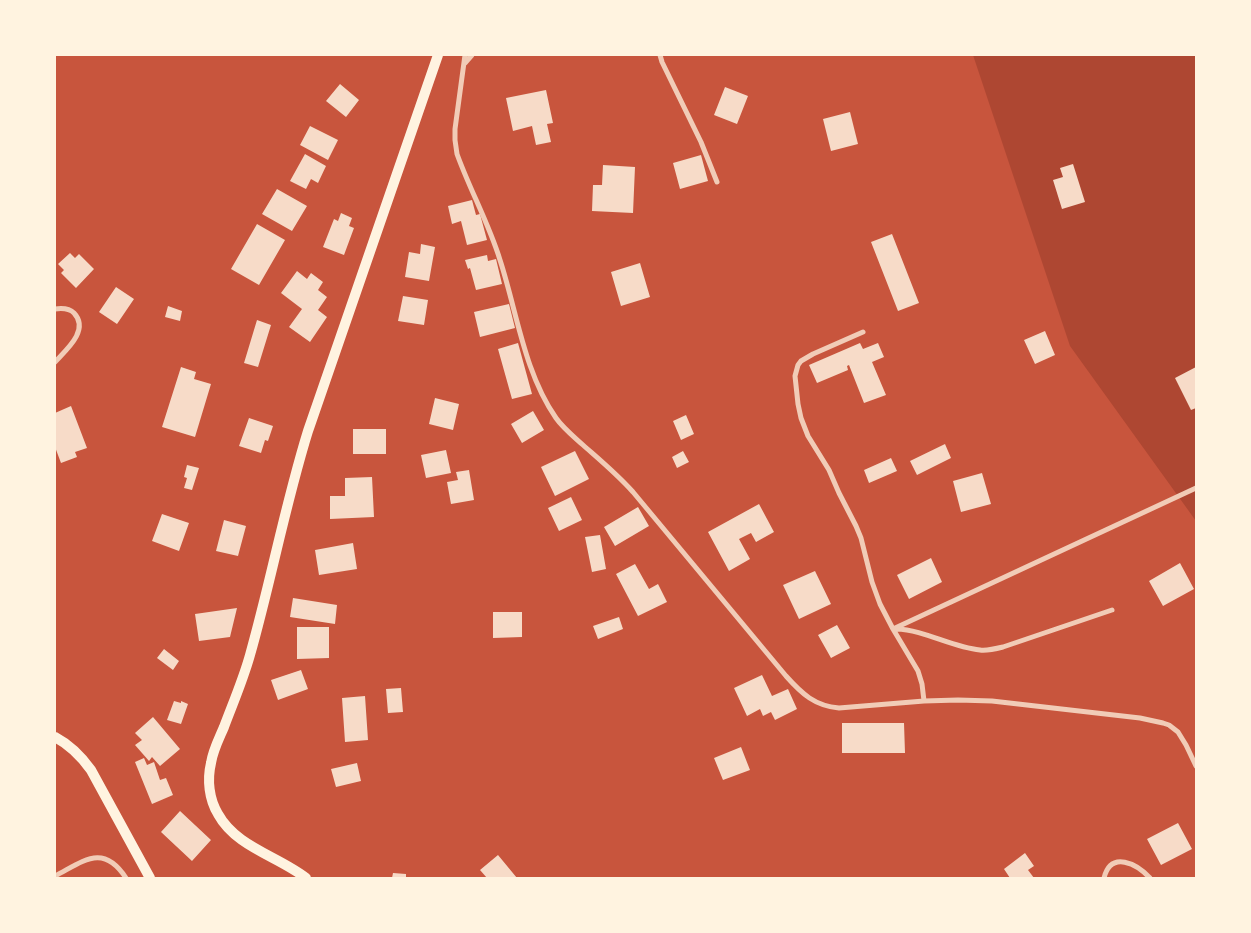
<!DOCTYPE html>
<style>
body{margin:0}
#map{position:relative;width:1251px;height:933px;overflow:hidden;background:#c8553d;font-family:Jost,sans-serif}
canvas{display:block}
.frame{position:absolute;inset:0;border:56px solid #fff3e0;pointer-events:none}
</style>
<div id="map">
<canvas width="1251" height="933"></canvas>
<div class="frame"></div>
</div>
<script>
const g = document.querySelector('canvas').getContext('2d');
g.lineJoin = 'round';
function fillPath(path, color) { g.fillStyle = color; g.fill(path, 'evenodd'); }
function trace(path, color, width, dash) { g.strokeStyle = color; g.lineWidth = width; g.lineCap = dash ? 'butt' : 'round'; g.setLineDash(dash || []); g.stroke(path); }
const green = new Path2D(`
 M 973,55 L 1196,55 L 1196,521 L 1070,346 Z`);
const building = new Path2D(`
 M 340,84 L 359,100 L 346,117 L 326,101 Z
 M 725,87 L 748,96 L 737,124 L 714,115 Z
 M 546,90 L 553,123 L 547,124 L 551,142 L 536,145 L 532,126 L 513,131 L 506,98 Z
 M 850,112 L 858,144 L 831,151 L 823,119 Z
 M 310,126 L 338,140 L 328,160 L 300,145 Z
 M 305,154 L 326,166 L 318,183 L 311,179 L 306,189 L 290,181 Z
 M 701,155 L 708,181 L 680,189 L 673,163 Z
 M 1073,164 L 1085,202 L 1062,209 L 1053,180 L 1063,177 L 1060,168 Z
 M 603,165 L 635,167 L 633,213 L 592,211 L 593,185 L 602,185 Z
 M 277,189 L 307,206 L 292,231 L 262,214 Z
 M 472,200 L 476,215 L 480,214 L 487,240 L 467,245 L 461,221 L 452,224 L 448,206 Z
 M 341,213 L 352,218 L 349,226 L 354,228 L 344,255 L 323,247 L 334,219 L 338,221 Z
 M 257,224 L 285,240 L 259,285 L 231,269 Z
 M 892,234 L 919,303 L 898,311 L 871,242 Z
 M 421,244 L 435,247 L 429,281 L 405,277 L 409,252 L 420,254 Z
 M 70,253 L 75,258 L 79,254 L 94,269 L 76,288 L 61,273 L 64,270 L 58,264 Z
 M 487,255 L 488,261 L 496,259 L 502,284 L 476,290 L 470,268 L 468,269 L 465,260 Z
 M 640,263 L 650,297 L 621,306 L 611,272 Z
 M 297,271 L 307,279 L 311,273 L 323,282 L 318,290 L 327,297 L 318,310 L 327,317 L 310,342 L 289,327 L 302,309 L 281,293 Z
 M 116,287 L 134,299 L 117,324 L 99,312 Z
 M 403,296 L 428,300 L 424,325 L 398,321 Z
 M 509,304 L 515,328 L 480,337 L 474,312 Z
 M 168,306 L 182,311 L 180,321 L 165,317 Z
 M 257,320 L 271,325 L 258,367 L 244,363 Z
 M 1045,331 L 1055,355 L 1035,364 L 1024,340 Z
 M 518,343 L 532,394 L 512,399 L 498,349 Z
 M 860,343 L 863,349 L 878,343 L 884,357 L 872,362 L 886,395 L 864,403 L 849,365 L 847,366 L 848,370 L 817,383 L 809,365 Z
 M 181,367 L 196,372 L 194,379 L 211,384 L 195,437 L 162,427 Z
 M 1196,367 L 1196,408 L 1191,410 L 1175,378 Z
 M 435,398 L 459,404 L 453,430 L 429,424 Z
 M 71,406 L 87,448 L 75,452 L 77,457 L 61,463 L 55,447 L 55,413 Z
 M 533,411 L 544,430 L 522,443 L 511,424 Z
 M 686,415 L 694,434 L 681,440 L 673,421 Z
 M 249,418 L 273,426 L 268,441 L 265,440 L 261,453 L 239,446 Z
 M 353,429 L 386,429 L 386,454 L 353,454 Z
 M 945,444 L 951,458 L 917,475 L 910,461 Z
 M 446,450 L 451,473 L 426,478 L 421,455 Z
 M 575,451 L 589,479 L 555,496 L 541,467 Z
 M 683,451 L 689,462 L 677,468 L 672,457 Z
 M 891,458 L 897,471 L 869,483 L 864,470 Z
 M 187,465 L 199,468 L 192,490 L 184,488 L 187,478 L 184,477 Z
 M 469,470 L 474,500 L 451,504 L 447,482 L 458,480 L 456,472 Z
 M 982,473 L 991,504 L 961,512 L 953,481 Z
 M 372,477 L 374,517 L 330,519 L 330,496 L 345,496 L 345,478 Z
 M 571,497 L 582,520 L 559,531 L 548,508 Z
 M 759,504 L 774,532 L 756,542 L 751,533 L 739,539 L 750,559 L 729,571 L 708,532 Z
 M 638,507 L 649,526 L 615,546 L 604,527 Z
 M 162,514 L 189,523 L 179,551 L 152,541 Z
 M 224,520 L 246,526 L 238,556 L 216,551 Z
 M 600,535 L 606,569 L 592,572 L 585,537 Z
 M 353,543 L 357,569 L 319,575 L 315,550 Z
 M 931,558 L 942,582 L 909,599 L 897,575 Z
 M 1180,563 L 1194,589 L 1163,606 L 1149,581 Z
 M 635,564 L 649,589 L 658,584 L 667,602 L 638,616 L 616,574 Z
 M 815,571 L 831,604 L 799,619 L 783,585 Z
 M 293,598 L 337,605 L 335,624 L 290,617 Z
 M 237,608 L 230,637 L 199,641 L 195,614 Z
 M 493,612 L 522,612 L 522,637 L 493,638 Z
 M 619,617 L 623,629 L 598,639 L 593,626 Z
 M 837,625 L 850,648 L 831,658 L 818,635 Z
 M 297,627 L 329,627 L 329,658 L 297,659 Z
 M 164,649 L 179,661 L 173,670 L 157,658 Z
 M 301,670 L 308,689 L 278,700 L 271,680 Z
 M 762,675 L 772,696 L 788,689 L 797,709 L 775,720 L 771,712 L 763,716 L 760,709 L 747,716 L 734,688 Z
 M 401,688 L 403,712 L 388,713 L 386,689 Z
 M 365,696 L 368,740 L 345,742 L 342,698 Z
 M 174,701 L 181,703 L 181,701 L 188,704 L 181,724 L 167,720 Z
 M 153,717 L 180,749 L 160,766 L 152,757 L 149,761 L 135,745 L 142,740 L 135,733 Z
 M 842,723 L 904,723 L 905,753 L 842,753 Z
 M 741,747 L 750,770 L 723,780 L 714,758 Z
 M 144,758 L 147,765 L 154,762 L 160,780 L 166,778 L 173,795 L 152,804 L 135,762 Z
 M 357,763 L 361,781 L 336,787 L 331,769 Z
 M 180,811 L 211,840 L 192,861 L 161,832 Z
 M 1178,823 L 1192,849 L 1161,865 L 1147,839 Z
 M 1025,853 L 1034,866 L 1028,870 L 1034,878 L 1010,878 L 1004,869 Z
 M 498,855 L 517,878 L 487,878 L 480,870 Z
 M 393,873 L 406,874 L 406,878 L 392,878 Z`);
const minor = new Path2D(`
 M 465,55 L 455,129 L 455,140 L 457,154 C 470,190 489,224 500,260 C 517,312 524,372 556,418 C 563,428 573,436 583,445 C 600,460 617,474 633,492 L 786,676 C 802,694 815,706 839,708 L 924,701 L 958,700 L 992,701 L 1140,718 L 1163,723 L 1169,725 L 1178,732 L 1186,745 L 1196,766
 M 660,55 L 662,62 L 701,142 L 717,182
 M 465,63 L 472,55
 M 55,309 C 62,308 69,308 74,313 C 90,330 66,350 55,362
 M 863,332 L 813,354 L 801,361 L 798,365 L 795,376 L 798,404 L 801,418 L 808,436 L 829,470 L 839,493 L 856,526 L 861,538 L 872,582 L 880,604 L 893,629 L 918,671 L 922,684 L 924,701
 M 893,629 L 1196,488
 M 896,629 C 925,630 951,647 980,650 C 987,651 995,649 1003,647 L 1112,610
 M 55,876 C 84,861 103,843 126,878
 M 1104,878 C 1111,850 1137,864 1150,878`);
const secondary = new Path2D(`
 M 55,737 C 70,745 81,756 91,770 L 150,878
 M 306,878 C 278,856 236,847 218,814 C 209,799 207,780 211,763 C 213,750 219,739 224,727 C 233,703 243,680 250,655 C 271,581 285,505 308,431 L 438,55`);
fillPath(green, '#ae4732');
fillPath(building, '#f7dbc8');
trace(minor, '#f1ccb7', 5);
trace(secondary, '#fff3e0', 10);
</script>
